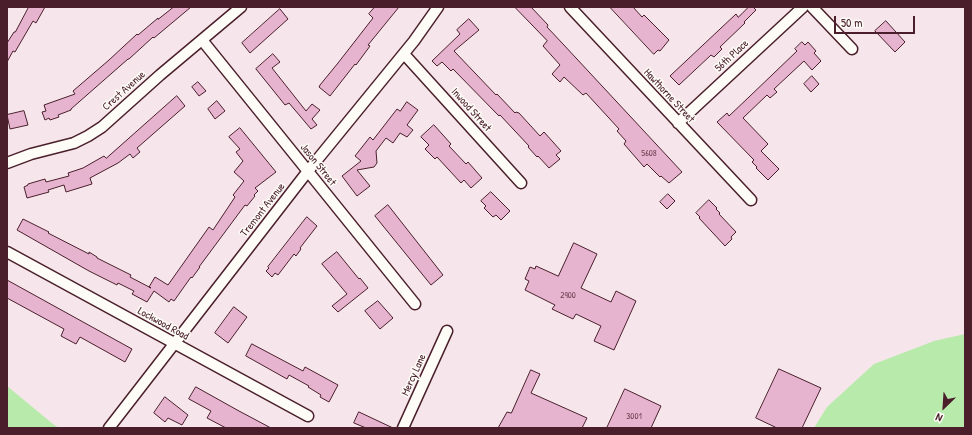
<!DOCTYPE html>
<style>
body{margin:0}
#map{position:relative;width:972px;height:435px;overflow:hidden;background:#f6e6eb;font-family:"Patrick Hand",sans-serif}
canvas{display:block}
.frame{position:absolute;inset:0;border:8px solid #4a1f2b;pointer-events:none}
.north{position:absolute;left:924px;top:387px;width:40px;height:40px;-webkit-text-stroke:3px #fdfcf7;paint-order:stroke;rotate:205deg;font-size:11px;font-weight:700;line-height:16px;text-align:center;color:#4a1f2b}
.north::after{content:'';display:block;margin:auto;width:14px;height:18px;background:#4a1f2b;clip-path:polygon(50% 0,100% 100%,50% 72%,0 100%)}
.scale{position:absolute;left:834px;top:16px;width:81px;height:18px;box-sizing:border-box;border:2px solid #4a1f2b;border-top:0;padding-left:5px;font-size:12px;line-height:14px;white-space:nowrap;color:#4a1f2b;-webkit-text-stroke:3px #fdfcf7;paint-order:stroke}
</style>
<div id="map">
<canvas width="972" height="435"></canvas>
<div class="frame"></div>
<div class="north">N</div>
<div class="scale">50 m</div>
</div>
<script>
const g = document.querySelector('canvas').getContext('2d');
g.lineJoin = 'round';
function fillPath(path, color) { g.fillStyle = color; g.fill(path, 'evenodd'); }
function trace(path, color, width, dash) { g.strokeStyle = color; g.lineWidth = width; g.lineCap = dash ? 'butt' : 'round'; g.setLineDash(dash || []); g.stroke(path); }
function label(font, color, halo, rows, align = 'center') {
  g.font = font + ' "Patrick Hand",sans-serif'; g.lineWidth = 3; g.setLineDash([]); g.textBaseline = 'middle'; g.strokeStyle = halo; g.fillStyle = color; for (const [text, x, y, turn = 0] of rows) {
    g.save(); g.translate(x, y); g.rotate((+turn || 0) * Math.PI / 180); g.textAlign = isNaN(turn) ? turn : align; if (halo) g.strokeText(text, 0, 0); g.fillText(text, 0, 0); g.restore();
  }
}
const green = new Path2D(`
 M 965,334 L 965,428 L 814,428 L 827,407 L 874,364 L 934,341 Z
 M 7,386 L 53,424 L 59,428 L 7,428 Z`);
const building = new Path2D(`
 M 29,7 L 45,7 L 36,23 L 33,21 L 15,52 L 13,51 L 7,62 L 7,43 L 14,32 L 15,32 Z
 M 174,7 L 191,7 L 154,38 L 153,37 L 129,59 L 128,59 L 71,109 L 71,110 L 58,115 L 59,117 L 50,120 L 49,118 L 45,120 L 42,112 L 46,111 L 44,105 L 75,94 L 73,91 L 109,60 L 137,34 L 138,35 L 158,18 L 158,19 Z
 M 375,7 L 399,7 L 368,45 L 370,46 L 356,65 L 355,64 L 330,96 L 319,87 L 320,85 L 338,63 L 373,18 L 369,14 Z
 M 515,7 L 531,7 L 548,25 L 547,27 L 563,44 L 682,172 L 669,183 L 661,176 L 660,177 L 647,164 L 644,167 L 624,144 L 626,141 L 617,131 L 619,129 L 586,93 L 583,95 L 564,77 L 560,82 L 552,74 L 560,65 L 543,46 L 547,41 Z
 M 610,7 L 633,7 L 642,17 L 644,15 L 669,40 L 660,51 L 658,50 L 654,54 Z
 M 749,7 L 753,7 L 756,10 L 744,22 L 745,23 L 720,47 L 722,49 L 714,57 L 711,55 L 679,85 L 670,76 L 736,14 L 738,17 Z
 M 280,9 L 288,19 L 250,53 L 242,43 Z
 M 469,19 L 479,30 L 454,51 L 496,95 L 497,94 L 515,113 L 516,112 L 519,113 L 540,136 L 544,132 L 553,142 L 561,151 L 556,155 L 560,159 L 549,168 L 538,156 L 537,157 L 528,147 L 529,146 L 500,115 L 499,116 L 453,69 L 451,71 L 442,62 L 437,66 L 432,61 L 460,34 L 457,30 Z
 M 886,21 L 905,42 L 895,52 L 875,31 Z
 M 802,42 L 805,45 L 808,42 L 816,51 L 814,53 L 821,61 L 812,70 L 804,61 L 774,89 L 777,92 L 770,98 L 767,95 L 743,118 L 768,144 L 761,151 L 779,169 L 768,180 L 756,168 L 757,167 L 752,162 L 754,160 L 717,122 L 727,113 L 729,116 L 749,97 L 797,51 L 795,49 Z
 M 273,54 L 280,62 L 272,68 L 306,111 L 312,104 L 320,110 L 312,119 L 317,125 L 311,129 L 289,103 L 285,105 L 256,69 Z
 M 812,76 L 819,84 L 811,92 L 804,84 Z
 M 198,82 L 206,91 L 199,96 L 192,87 Z
 M 177,96 L 185,106 L 137,148 L 140,152 L 133,158 L 130,154 L 118,163 L 90,178 L 92,184 L 66,192 L 64,185 L 48,190 L 49,192 L 27,198 L 24,187 L 28,185 L 28,184 L 45,179 L 46,182 L 69,176 L 68,173 L 83,168 L 104,156 L 106,158 Z
 M 217,101 L 225,111 L 215,119 L 208,109 Z
 M 407,102 L 418,110 L 407,125 L 413,130 L 407,137 L 400,133 L 393,143 L 386,138 L 376,151 L 377,163 L 374,167 L 357,170 L 370,186 L 357,196 L 342,176 L 361,161 L 355,156 L 370,137 L 373,140 L 397,109 L 400,111 Z
 M 24,111 L 28,125 L 10,129 L 7,115 Z
 M 434,125 L 451,144 L 449,146 L 466,164 L 468,162 L 482,178 L 471,188 L 464,180 L 461,183 L 437,157 L 435,159 L 425,149 L 429,145 L 421,137 Z
 M 240,128 L 276,172 L 255,188 L 258,191 L 254,195 L 255,196 L 247,206 L 245,205 L 199,267 L 200,267 L 192,278 L 191,277 L 174,301 L 171,299 L 169,302 L 154,291 L 147,302 L 132,294 L 134,291 L 118,283 L 117,285 L 89,271 L 17,230 L 23,219 L 49,232 L 48,233 L 89,254 L 89,252 L 97,257 L 97,258 L 131,275 L 130,277 L 151,288 L 149,287 L 155,277 L 168,285 L 209,227 L 213,230 L 235,197 L 233,195 L 244,181 L 234,172 L 243,161 L 236,152 L 240,149 L 229,137 Z
 M 491,192 L 510,211 L 501,220 L 496,215 L 493,217 L 484,208 L 486,206 L 481,201 Z
 M 668,194 L 675,201 L 667,209 L 660,202 Z
 M 709,200 L 717,208 L 716,209 L 720,213 L 719,214 L 736,232 L 731,237 L 732,239 L 725,246 L 699,218 L 700,217 L 696,213 Z
 M 388,205 L 443,275 L 431,285 L 375,216 Z
 M 307,217 L 317,226 L 300,248 L 301,249 L 296,256 L 294,254 L 278,275 L 275,273 L 272,277 L 266,271 L 269,268 L 268,267 Z
 M 574,243 L 597,254 L 581,288 L 611,302 L 616,291 L 636,301 L 614,350 L 594,341 L 601,326 L 576,314 L 573,319 L 552,309 L 555,305 L 525,290 L 529,281 L 525,279 L 530,267 L 535,269 L 536,266 L 558,276 Z
 M 337,252 L 359,279 L 360,278 L 368,288 L 338,312 L 332,306 L 347,294 L 322,264 Z
 M 7,280 L 132,349 L 125,362 L 80,337 L 76,344 L 61,336 L 64,329 L 7,298 Z
 M 378,301 L 393,318 L 380,329 L 365,311 Z
 M 234,307 L 247,317 L 228,343 L 215,333 Z
 M 252,344 L 303,371 L 305,367 L 338,385 L 329,402 L 320,397 L 321,395 L 308,387 L 309,386 L 289,375 L 287,379 L 246,356 Z
 M 779,369 L 821,388 L 802,428 L 777,428 L 756,418 Z
 M 531,370 L 540,374 L 531,393 L 587,418 L 582,428 L 498,428 L 507,412 L 511,413 Z
 M 196,387 L 239,411 L 271,428 L 226,428 L 207,418 L 211,411 L 189,399 Z
 M 625,389 L 661,406 L 651,428 L 607,428 Z
 M 165,397 L 188,415 L 182,425 L 168,418 L 165,422 L 154,413 Z
 M 359,412 L 393,428 L 366,428 L 354,423 Z`);
const minor = new Path2D(`
 M 570,7 L 751,200
 M 812,7 L 852,49
 M 202,40 L 415,304
 M 404,54 L 521,183
 M 678,123 L 803,7
 M 7,163 L 31,154 L 74,143 L 88,136 L 102,127 L 160,75 L 241,7
 M 7,252 L 308,416
 M 109,428 L 308,171 L 414,41 L 438,7
 M 403,428 L 447,331`);
const numberNames = [
 ["5608",649,154],
 ["2900",568,296],
 ["3001",634,417]
];
const streetNames = [
 ["56th Place",732,56,-43],
 ["Crest Avenue",124,91,-42],
 ["Hawthorne Street",669,96,47],
 ["Inwood Street",471,110,48],
 ["Jason Street",318,165,51],
 ["Tremont Avenue",263,210,-52],
 ["Lockwood Road",163,324,29],
 ["Mercy Lane",414,375,-66]
];
fillPath(green, '#b8eaab');
fillPath(building, '#e7b4d0');
trace(building, '#4a1f2b', 1);
trace(minor, '#4a1f2b', 13);
trace(minor, '#fdfcf7', 10);
label('9px', '#714454', null, numberNames);
label('11px', '#4a1f2b', '#fdfcf7', streetNames);
</script>
